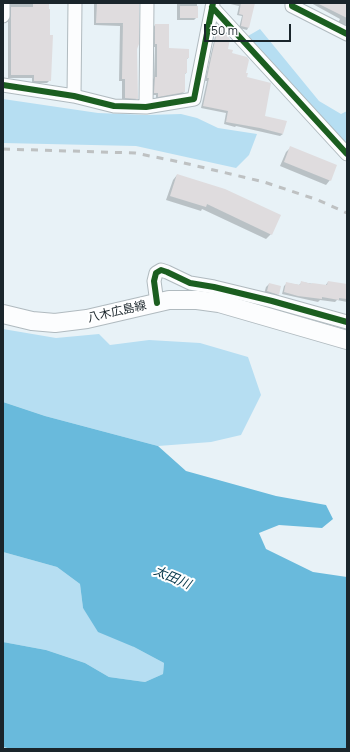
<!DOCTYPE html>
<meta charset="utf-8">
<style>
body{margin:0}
#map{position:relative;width:350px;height:752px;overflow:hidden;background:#e8f2f7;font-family:Manrope,sans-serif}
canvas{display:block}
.frame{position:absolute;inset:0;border:4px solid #1a252b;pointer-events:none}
.scale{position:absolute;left:204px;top:24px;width:87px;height:18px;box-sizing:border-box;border:2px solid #1a252b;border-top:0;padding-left:5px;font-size:12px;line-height:14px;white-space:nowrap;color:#1a252b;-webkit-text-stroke:3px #fff;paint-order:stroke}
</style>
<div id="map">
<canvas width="350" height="752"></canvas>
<div class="frame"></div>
<div class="scale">50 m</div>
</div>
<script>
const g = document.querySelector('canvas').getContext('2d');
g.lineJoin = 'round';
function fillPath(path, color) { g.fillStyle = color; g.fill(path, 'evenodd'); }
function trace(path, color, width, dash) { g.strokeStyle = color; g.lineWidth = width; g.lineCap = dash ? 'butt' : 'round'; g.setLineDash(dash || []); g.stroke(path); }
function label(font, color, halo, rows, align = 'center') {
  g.font = font + ' Manrope,"Noto Sans JP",sans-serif'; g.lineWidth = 4; g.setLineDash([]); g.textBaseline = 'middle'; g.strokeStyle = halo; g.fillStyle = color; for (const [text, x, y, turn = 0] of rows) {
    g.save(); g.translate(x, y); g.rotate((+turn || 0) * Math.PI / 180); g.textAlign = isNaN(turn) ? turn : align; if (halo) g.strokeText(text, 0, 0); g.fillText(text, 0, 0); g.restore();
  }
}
const green = new Path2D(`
 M 260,29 L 319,101 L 341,114 L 347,111 L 347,146 L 334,133 L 248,36 Z
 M 3,99 L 98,113 L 147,115 L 181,114 L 197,118 L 218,128 L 257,134 L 249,155 L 236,168 L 136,146 L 3,143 Z
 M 3,329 L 56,338 L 99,334 L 110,345 L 149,340 L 200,343 L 248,357 L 261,395 L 241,435 L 211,442 L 158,446 L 45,416 L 3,402 Z
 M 3,552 L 57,567 L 80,584 L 83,608 L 134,647 L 164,663 L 163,674 L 145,682 L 109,677 L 85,663 L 46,650 L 3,642 Z`);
const water = new Path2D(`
 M 3,402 L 45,416 L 158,446 L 186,471 L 276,496 L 326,505 L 333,519 L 322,528 L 279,525 L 259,533 L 266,549 L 313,572 L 347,577 L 347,749 L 12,749 L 3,747 L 3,642 L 46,650 L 85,663 L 109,677 L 145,682 L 163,674 L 164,663 L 134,647 L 98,632 L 83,608 L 80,584 L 57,567 L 3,552 Z`);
const shadow = new Path2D(`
 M 7,3 L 48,3 L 50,80 L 47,83 L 32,83 L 32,78 L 8,78 L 8,6 Z
 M 94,3 L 136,3 L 137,98 L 134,101 L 122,101 L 122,81 L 119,81 L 120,26 L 94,25 Z
 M 177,3 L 197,3 L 197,17 L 194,20 L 177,20 Z
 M 226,3 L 254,3 L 248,28 L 247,30 L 239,28 L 242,16 L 237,15 L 239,6 Z
 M 311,3 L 347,3 L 347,27 L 338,23 L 340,19 Z
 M 155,25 L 168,49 L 188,58 L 186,60 L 186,73 L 184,75 L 184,92 L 181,95 L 156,99 L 156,95 L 152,95 L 152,80 L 154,78 L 155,47 L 152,47 L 153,28 Z
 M 219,29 L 227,50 L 245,74 L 263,116 L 283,134 L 280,136 L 236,126 L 235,127 L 224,124 L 226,113 L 201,108 L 207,81 L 205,81 L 210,58 L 216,32 Z
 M 291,147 L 330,180 L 326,185 L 280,166 L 286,152 Z
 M 177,175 L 271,234 L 266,239 L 202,209 L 201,211 L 166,200 L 173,180 Z
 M 302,282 L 325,286 L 328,282 L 347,285 L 347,302 L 337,300 L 335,302 L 320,300 L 318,302 L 282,294 L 284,286 L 287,283 L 299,285 Z
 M 269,284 L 278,294 L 275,297 L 264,294 L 266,287 Z`);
const building = new Path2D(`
 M 33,3 L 49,3 L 49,9 L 50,9 L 50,35 L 53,35 L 51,81 L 34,81 L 34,75 L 11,75 L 11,7 L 33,7 Z
 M 97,3 L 139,3 L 139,44 L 137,49 L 138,99 L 125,98 L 125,79 L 122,79 L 123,23 L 96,23 Z
 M 241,3 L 255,3 L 249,28 L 241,26 L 243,15 L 239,14 Z
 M 317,3 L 347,3 L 347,18 Z
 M 180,6 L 198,6 L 198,18 L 180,18 Z
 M 155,24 L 169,24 L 169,48 L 189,49 L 189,58 L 187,58 L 187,73 L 185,73 L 185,92 L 158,97 L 158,93 L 154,93 L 155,77 L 157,77 L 157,44 L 155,44 Z
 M 218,28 L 221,29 L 230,39 L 228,49 L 233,50 L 232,53 L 247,57 L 249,60 L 246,73 L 248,73 L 247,77 L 271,83 L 265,116 L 287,121 L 283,134 L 260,128 L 226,122 L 228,111 L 203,106 L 209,78 L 207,78 L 212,54 Z
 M 290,146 L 337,165 L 331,181 L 284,162 Z
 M 177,174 L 225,189 L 281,215 L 272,235 L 207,204 L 206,207 L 170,196 Z
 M 301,281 L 312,284 L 312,283 L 327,285 L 328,281 L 347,284 L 347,299 L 339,298 L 339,300 L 322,297 L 322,299 L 298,296 L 284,292 L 286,282 L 300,285 Z
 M 269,283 L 281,286 L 279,295 L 267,291 Z`);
const minor = new Path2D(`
 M 292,3 L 292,6 L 347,34
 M 212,7 L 347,154
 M 3,16 L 3,3
 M 3,85 L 74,96 L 114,106 L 146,107 L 194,99 L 213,3
 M 74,96 L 75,3
 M 146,107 L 147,3
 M 157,303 L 154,281 L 156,273 L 161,270 L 167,272 L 190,283 L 214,287 L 272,301 L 347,322`);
const secondary = new Path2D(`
 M 3,314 L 32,321 L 55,323 L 87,319 L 169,300 L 197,300 L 219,303 L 347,340`);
const rail = new Path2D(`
 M 3,149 L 135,153 L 180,162 L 264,182 L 318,200 L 347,213`);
const cycleway = new Path2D(`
 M 292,3 L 292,6 L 347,34
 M 212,7 L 347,154
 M 3,85 L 74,96 L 114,106 L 146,107 L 194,99 L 213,3
 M 157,303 L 154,281 L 156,273 L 161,270 L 167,272 L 190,283 L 214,287 L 272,301 L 347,322`);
const streetNames = [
 ["八木広島線",117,312,-13]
];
const waterNames = [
 ["太田川",172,578,23]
];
fillPath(green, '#b6def2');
fillPath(water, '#69badc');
fillPath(shadow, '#0003');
fillPath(building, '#dfdcde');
trace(minor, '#b0babf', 15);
trace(secondary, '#b0babf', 20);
trace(minor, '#fcfdfe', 13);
trace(secondary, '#fcfdfe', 18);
trace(rail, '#bec1c2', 3, [7, 7]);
trace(cycleway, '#1b5e20', 6);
label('12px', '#1a252b', '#fff', streetNames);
label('italic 13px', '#053649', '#fff', waterNames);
</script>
